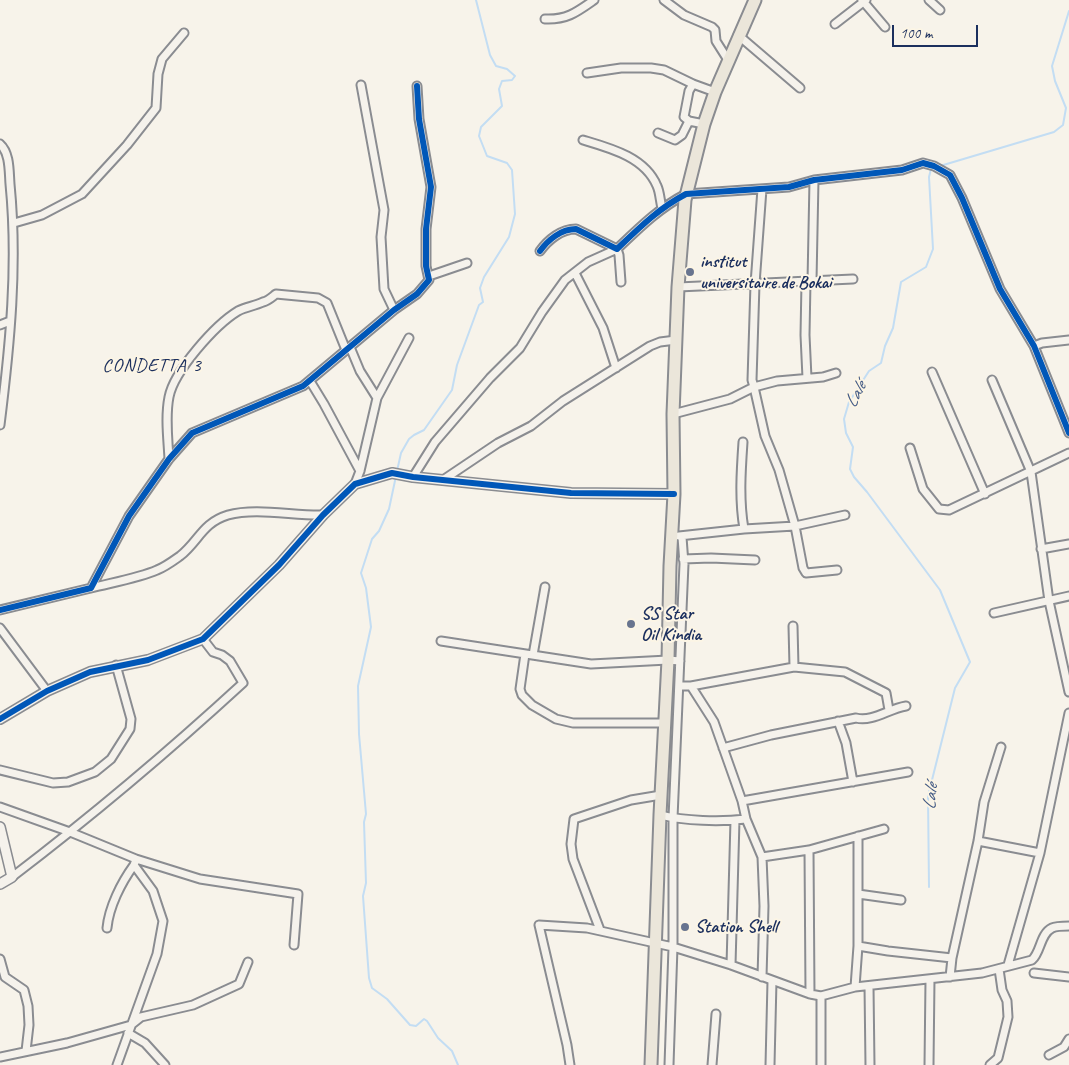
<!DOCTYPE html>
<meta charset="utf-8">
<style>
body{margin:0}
#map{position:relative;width:1069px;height:1065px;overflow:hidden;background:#f7f3ea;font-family:Caveat,sans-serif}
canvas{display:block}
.scale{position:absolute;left:892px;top:25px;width:86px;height:22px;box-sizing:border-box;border:2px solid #1b2f5e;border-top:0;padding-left:6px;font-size:15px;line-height:18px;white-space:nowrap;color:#1b2f5e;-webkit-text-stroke:4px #fcf5e5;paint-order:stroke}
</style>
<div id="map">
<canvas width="1069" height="1065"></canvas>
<div class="scale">100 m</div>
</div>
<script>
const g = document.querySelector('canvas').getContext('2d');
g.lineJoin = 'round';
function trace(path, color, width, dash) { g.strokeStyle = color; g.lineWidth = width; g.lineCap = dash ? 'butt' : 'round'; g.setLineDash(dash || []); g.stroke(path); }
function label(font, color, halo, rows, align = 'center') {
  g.font = font + ' Caveat,sans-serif'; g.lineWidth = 4; g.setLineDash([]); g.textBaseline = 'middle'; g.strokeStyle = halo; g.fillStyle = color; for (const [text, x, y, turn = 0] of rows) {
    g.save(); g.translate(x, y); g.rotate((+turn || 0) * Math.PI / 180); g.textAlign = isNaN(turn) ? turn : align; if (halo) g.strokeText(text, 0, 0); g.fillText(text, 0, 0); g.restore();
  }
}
const stream = new Path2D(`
 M 940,166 L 1054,132 L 1063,125 L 1066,108 L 1055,81 L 1052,66 L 1069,11
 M 397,471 L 401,453 L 409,439 L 414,435 L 424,430 L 452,390 L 457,365 L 479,305 L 483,302 L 480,288 L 484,277 L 509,237 L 515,214 L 512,170 L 507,163 L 487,156 L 479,136 L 481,127 L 502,106 L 499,89 L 502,81 L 512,80 L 515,76 L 507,69 L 496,66 L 490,55 L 476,0
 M 396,476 L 389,509 L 379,531 L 372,539 L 361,573 L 366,588 L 371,627 L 358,686 L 359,734 L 366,814 L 364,822 L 366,883 L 363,896 L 369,978 L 372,988 L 387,999 L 410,1025 L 416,1026 L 424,1019 L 427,1021 L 438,1038 L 452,1051 L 458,1065
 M 929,887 L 928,796 L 955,688 L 970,662 L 940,590 L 867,492 L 854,477 L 850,469 L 853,447 L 846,433 L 844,419 L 849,402 L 869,371 L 881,363 L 885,346 L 893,328 L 901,282 L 926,267 L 933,249 L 929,177 L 931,169 L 933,168`);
const minor = new Path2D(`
 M 664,0 L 684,15 L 712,27 L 715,30 L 716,41 L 728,60
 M 862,0 L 885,27
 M 929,0 L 940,10
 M 545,19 C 567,20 577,12 594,0
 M 835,24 L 866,0
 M 738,35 L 800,88
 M 587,73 L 621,68 L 651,68 L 664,70 L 693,84 L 715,92
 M 693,84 L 689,91 L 684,117 L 689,121 L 704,124
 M 361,85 L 384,210 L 381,237 L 384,289 L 394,310
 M 658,133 L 675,140 L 682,135 L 689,121
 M 583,140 C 610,148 645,157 657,186 C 660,192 660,201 662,208
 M 0,144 C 10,153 9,171 10,184 C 18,265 10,345 0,425
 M 762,189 L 755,284 L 752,380 L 754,387 L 765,436 L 779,470 L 795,526 L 803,568 L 806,573 L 837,570
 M 14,223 L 42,215 L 82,194 L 127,145 L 156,108 L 158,74 L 162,59 L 184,33
 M 540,251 C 548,240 561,229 576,229 L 617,249 C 639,228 659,208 686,194 L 789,187 L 814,180 L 902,170 L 923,163 L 934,166 L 950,175 L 962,198 L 1000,289 L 1034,346 L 1069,433
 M 575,273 L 603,328 L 616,368
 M 429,276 L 467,263
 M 812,281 L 814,180
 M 806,282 L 805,335 L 807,378
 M 678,287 L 853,279
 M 0,325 L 10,321
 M 1034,346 L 1042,343 L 1069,340
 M 350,347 L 360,371 L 377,398 L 360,471 L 355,484
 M 932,372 L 985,494
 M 992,380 L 1031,472 L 1049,601 L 1069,692
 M 310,381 L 324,404 L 360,471
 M 377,398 L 409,338
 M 673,414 L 730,399 L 754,387 L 777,381 L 823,377 L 836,373
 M 743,442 C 741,471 739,500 744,529
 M 910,448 L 923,489 L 939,509 L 949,510 L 1069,453
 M 169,459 C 168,439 165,417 169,397 C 174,371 215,325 238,311 C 246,307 254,306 263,302 C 268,301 272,297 276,294 L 318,298 L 327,303 L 346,350
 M 413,477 L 435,442 L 490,378 L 520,348 L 542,312 L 565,280 L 588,262 L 617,249 L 619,255 L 621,282
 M 443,480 L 498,443 L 531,426 L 563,401 L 650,346 L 660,342 L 676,340
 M 679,536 L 744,529 L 795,526 L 845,515
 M 1041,549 L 1069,544
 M 683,559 L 711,558 L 755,560
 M 91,588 C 110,583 139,578 157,570 C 165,567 173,561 180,556 C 199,541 202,523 228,515 C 256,507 294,516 323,515
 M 0,610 L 91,588 L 129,516 L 169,459 L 192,433 L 303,386 L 394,310 L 417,294 L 429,280 L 426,266 L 426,229 L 431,187 L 419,119 L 417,86
 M 994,613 L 1069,596
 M 793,626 L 794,667
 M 0,628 L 47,691
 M 441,641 L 591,664 L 668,660 L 680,661
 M 525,654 L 520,689 L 522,695 L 532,705 L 556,719 L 573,723 L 665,723
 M 533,655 L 545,587
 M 679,686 L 691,686 L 714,722 L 742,801 L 746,819 L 762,857 L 764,906 L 762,977
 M 691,686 L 794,667 L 845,672 L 886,693 L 889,710
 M 838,721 L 846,743 L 853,782
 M 723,748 L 771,735 L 856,718 C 873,722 888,709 906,706
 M 0,770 L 53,783 L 68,782 L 95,772 L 111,759 L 130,729 L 131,719 L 116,665
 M 742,801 L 908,772
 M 0,807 L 70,832 L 136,859 L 200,879 L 298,894 L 294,945
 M 660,815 C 685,821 720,822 746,819
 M 978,841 L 1040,853
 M 809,850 L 810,994
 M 762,857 L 809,850 L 884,829
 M 12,877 C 92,816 169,751 243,683 L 230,661 L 222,655 L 213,652 L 203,639
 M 858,894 L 901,900
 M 107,928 C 109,907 121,883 134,865
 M 600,930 L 573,859 L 571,844 L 574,819 L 631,800 L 661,795
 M 858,946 L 888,951 L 952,958
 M 0,959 L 5,977 L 24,990 L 28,1006 L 29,1025 L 26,1051
 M 731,965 L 735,820
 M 1008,965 L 1040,853 L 1069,713
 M 1034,973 L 1069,977
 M 950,977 L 952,958 L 978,841 L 984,802 L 1001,747
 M 869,986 L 870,1065
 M 855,987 L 858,946 L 858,836
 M 821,996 L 821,1065
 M 128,1033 L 145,1043 L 165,1065
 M 1049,1055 L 1064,1047 L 1069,1039
 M 0,1057 L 67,1043 L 131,1025 L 141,1017 L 193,1005 L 239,984 L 248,962
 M 117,1065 L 157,954 L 163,921 L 153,891 L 134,865 L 136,859
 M 570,1065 L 567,1045 L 539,925 L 587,928 L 673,947 L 731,965 L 810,994 L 821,996 L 855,987 L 982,973 L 1032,960 C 1041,952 1040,934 1052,928 C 1056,926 1064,926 1069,926
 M 669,1065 L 673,947 L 673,818 L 684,564 L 682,537
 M 712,1065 L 716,1014
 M 770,1065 L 772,981
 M 929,1065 L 930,980
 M 990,1065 L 998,1058 L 1008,1017 L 1007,1001 L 1002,990 L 999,969`);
const tertiary = new Path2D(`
 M 0,719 L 47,691 L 90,672 L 148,660 L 203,639 L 279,565 L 323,515 L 355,484 L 392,473 L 413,477 L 571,493 L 674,494
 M 0,827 L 12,877 L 0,884`);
const trunk = new Path2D(`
 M 651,1065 L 660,815 L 668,660 L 670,566 L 674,494 L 673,414 L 678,287 L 685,200 L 704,124 L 715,92 L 755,0`);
const cycleway = new Path2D(`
 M 540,251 C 548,240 561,229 576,229 L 617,249 C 639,228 659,208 686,194 L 789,187 L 814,180 L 902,170 L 923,163 L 934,166 L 950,175 L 962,198 L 1000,289 L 1034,346 L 1069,433
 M 0,610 L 91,588 L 129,516 L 169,459 L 192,433 L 303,386 L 394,310 L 417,294 L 429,280 L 426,266 L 426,229 L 431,187 L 419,119 L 417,86
 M 0,719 L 47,691 L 90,672 L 148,660 L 203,639 L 279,565 L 323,515 L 355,484 L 392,473 L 413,477 L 571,493 L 674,494`);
const markers = [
 [690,272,5,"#68748f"],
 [631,624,5,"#68748f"],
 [685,927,5,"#68748f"]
];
const poiNames = [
 ["institut",700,262],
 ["universitaire de Bokai",700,283],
 ["SS Star",641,614],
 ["Oil Kindia",641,635],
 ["Station Shell",695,927]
];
const neighbourhoodNames = [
 ["СONDETTA 3",152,366]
];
const waterNames = [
 ["Lalé",856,395,-62],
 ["Lalé",931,797,-84]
];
trace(stream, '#c3ddf3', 2);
trace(minor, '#8a8c91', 11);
trace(tertiary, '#8a8c91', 12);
trace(trunk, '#8a8c91', 15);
trace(minor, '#f5f2ec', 7);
trace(tertiary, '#f5f2ec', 9);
trace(trunk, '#ebe6da', 11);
trace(cycleway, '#0057b8', 6);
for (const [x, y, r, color] of markers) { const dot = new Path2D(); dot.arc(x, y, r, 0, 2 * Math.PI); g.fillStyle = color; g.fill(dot); trace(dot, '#fcf5e5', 2); }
label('bold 18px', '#1b2f5e', '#fcf5e5', poiNames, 'left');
g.letterSpacing = '1px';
label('19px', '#1b2f5e', '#fcf5e5', neighbourhoodNames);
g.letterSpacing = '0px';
label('italic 19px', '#405884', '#fcf5e5', waterNames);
</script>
